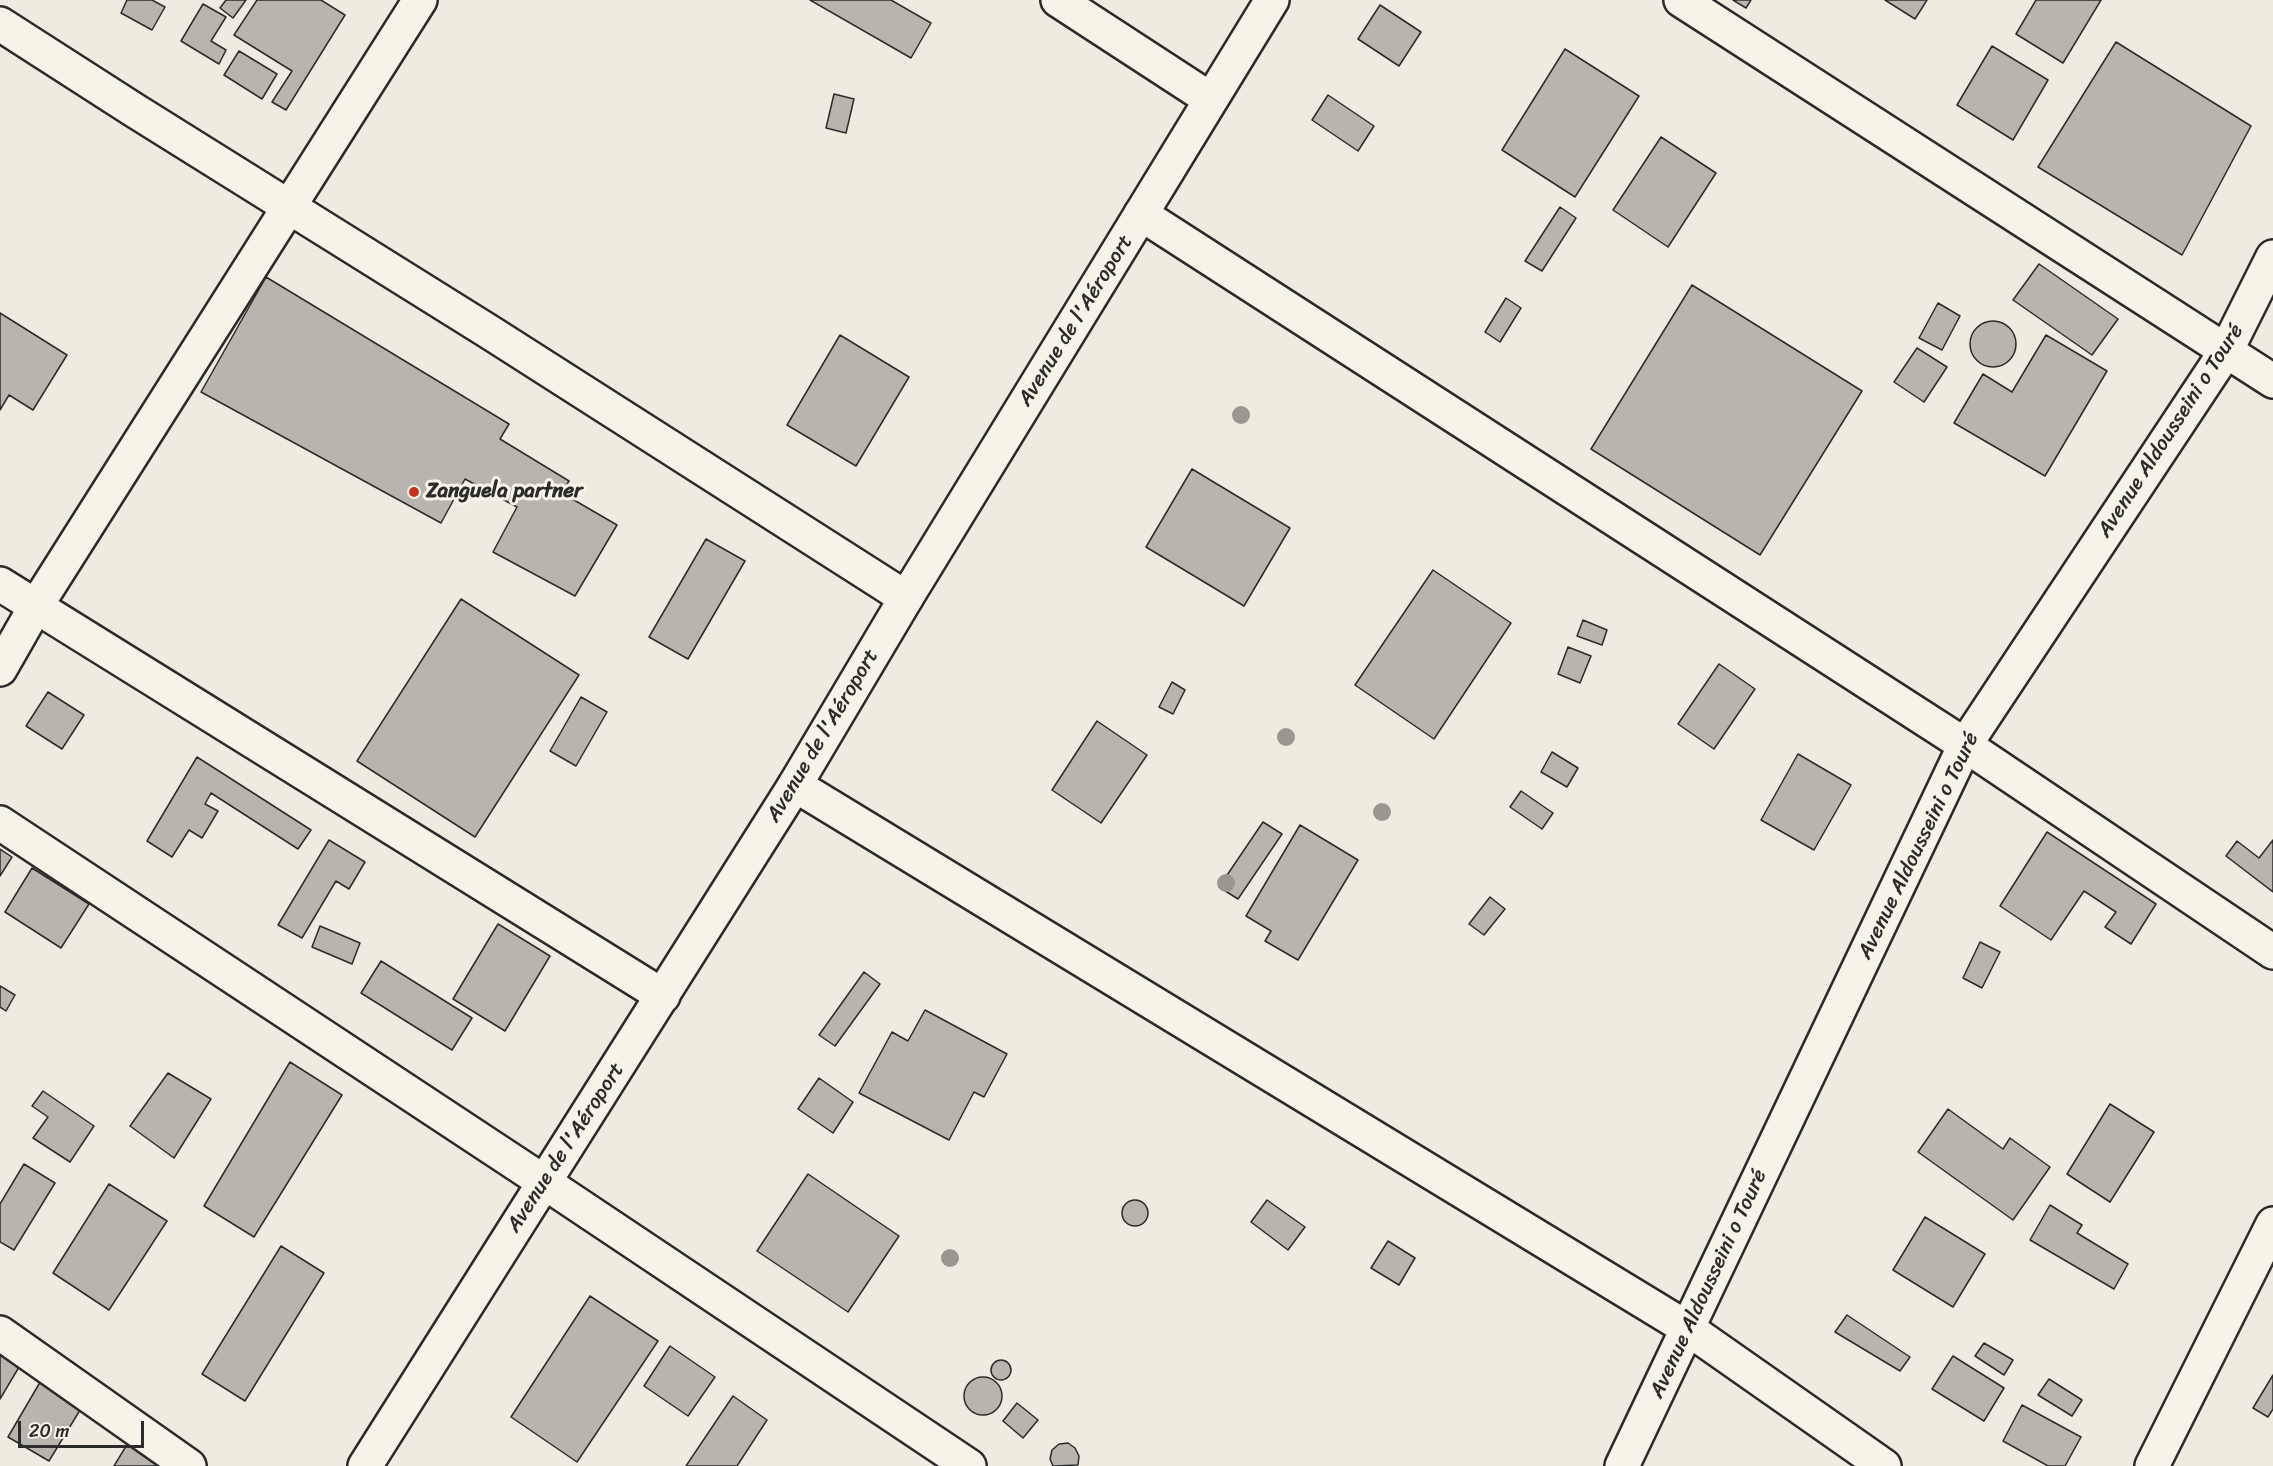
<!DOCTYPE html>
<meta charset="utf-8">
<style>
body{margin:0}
#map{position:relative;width:2273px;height:1466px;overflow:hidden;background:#efebe0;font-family:Sriracha,sans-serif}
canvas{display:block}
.scale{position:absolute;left:18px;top:1421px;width:126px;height:27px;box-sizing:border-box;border:3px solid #2b2b2b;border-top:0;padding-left:8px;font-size:18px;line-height:21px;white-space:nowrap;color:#2b2b2b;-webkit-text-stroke:4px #f7f3e8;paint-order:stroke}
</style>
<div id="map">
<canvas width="2273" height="1466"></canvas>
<div class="scale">20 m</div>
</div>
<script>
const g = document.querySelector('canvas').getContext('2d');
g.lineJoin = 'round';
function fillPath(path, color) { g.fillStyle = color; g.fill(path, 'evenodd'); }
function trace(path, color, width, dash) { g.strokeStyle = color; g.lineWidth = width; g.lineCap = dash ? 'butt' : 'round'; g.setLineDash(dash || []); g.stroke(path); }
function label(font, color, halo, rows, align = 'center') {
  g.font = font + ' Sriracha,sans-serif'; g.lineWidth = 6; g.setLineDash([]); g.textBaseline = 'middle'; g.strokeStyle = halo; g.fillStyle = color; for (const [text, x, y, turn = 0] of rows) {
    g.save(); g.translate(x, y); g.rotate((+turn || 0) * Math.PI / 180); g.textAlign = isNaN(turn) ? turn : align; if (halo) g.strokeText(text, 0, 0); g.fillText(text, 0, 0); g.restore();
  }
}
const building = new Path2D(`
 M 127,0 L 152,0 L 165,7 L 152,30 L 121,13 Z
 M 226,0 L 246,0 L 233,18 L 220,8 Z
 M 257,0 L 321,0 L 345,15 L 286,110 L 272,102 L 292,71 L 234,35 Z
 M 810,0 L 891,0 L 931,23 L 911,58 Z
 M 1733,0 L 1751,0 L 1746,8 Z
 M 1885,0 L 1927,0 L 1915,19 Z
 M 2036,0 L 2101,0 L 2063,63 L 2016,34 Z
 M 203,4 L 226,17 L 211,41 L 226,50 L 219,64 L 181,41 Z
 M 1380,5 L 1421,32 L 1399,66 L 1358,39 Z
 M 2116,42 L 2251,126 L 2182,255 L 2038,167 Z
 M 1992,46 L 2048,80 L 2013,140 L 1957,105 Z
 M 1565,49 L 1639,96 L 1575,197 L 1502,150 Z
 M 239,51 L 277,74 L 262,99 L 224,75 Z
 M 834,94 L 854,99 L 846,133 L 826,128 Z
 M 1328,95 L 1374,126 L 1358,151 L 1312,120 Z
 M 1661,137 L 1716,173 L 1668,247 L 1613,210 Z
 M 1560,207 L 1576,218 L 1542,271 L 1525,261 Z
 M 2039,264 L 2118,319 L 2092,355 L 2013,300 Z
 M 266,277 L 509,424 L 500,439 L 569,481 L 562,493 L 617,525 L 575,596 L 493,552 L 517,507 L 465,479 L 441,523 L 201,392 Z
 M 1692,285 L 1862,391 L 1760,555 L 1591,449 Z
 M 1506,298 L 1521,308 L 1500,342 L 1485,332 Z
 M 1938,303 L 1960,316 L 1942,350 L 1919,338 Z
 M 0,313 L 67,355 L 33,410 L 9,395 L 0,410 Z
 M1970 344a23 23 0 1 1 46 0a23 23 0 1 1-46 0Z
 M 840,335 L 909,377 L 856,466 L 787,425 Z
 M 2046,335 L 2107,371 L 2045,476 L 1954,423 L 1983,374 L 2012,392 Z
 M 1917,348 L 1947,367 L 1924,402 L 1894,382 Z
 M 1192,469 L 1290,528 L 1244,606 L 1146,547 Z
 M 706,539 L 745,561 L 688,659 L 649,637 Z
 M 1433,570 L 1511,623 L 1434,739 L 1355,685 Z
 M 461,599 L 579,675 L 475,837 L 357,761 Z
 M 1583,620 L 1607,630 L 1602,645 L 1577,636 Z
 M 1568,647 L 1591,656 L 1580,683 L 1558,674 Z
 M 1719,664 L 1755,689 L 1714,749 L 1678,724 Z
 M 1172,682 L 1185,690 L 1173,714 L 1159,707 Z
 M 48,692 L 84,715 L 62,749 L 26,726 Z
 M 581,697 L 607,712 L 576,766 L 550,751 Z
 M 1097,721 L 1147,755 L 1101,823 L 1052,790 Z
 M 1552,752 L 1578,768 L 1567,787 L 1541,772 Z
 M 1798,754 L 1851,785 L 1814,850 L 1761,820 Z
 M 197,757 L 311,830 L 298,849 L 211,793 L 205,804 L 218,811 L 202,838 L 189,830 L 172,857 L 147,841 Z
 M 1521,791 L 1553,813 L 1542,829 L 1510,807 Z
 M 1263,822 L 1282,834 L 1238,899 L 1219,887 Z
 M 1300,825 L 1358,860 L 1298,960 L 1265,941 L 1271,931 L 1246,916 Z
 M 2047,832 L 2156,904 L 2131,944 L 2105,927 L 2116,912 L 2084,891 L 2051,940 L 2000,906 Z
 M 329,840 L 365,862 L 349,889 L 336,881 L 302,938 L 278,925 Z
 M 2273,840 L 2273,892 L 2226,856 L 2237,841 L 2259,858 Z
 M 0,849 L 12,857 L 0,876 Z
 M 32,868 L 89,904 L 61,948 L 5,912 Z
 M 1490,897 L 1505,909 L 1484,935 L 1469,924 Z
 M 498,924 L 550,956 L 505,1031 L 453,999 Z
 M 320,926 L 360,943 L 352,964 L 312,947 Z
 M 1980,942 L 2000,952 L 1982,988 L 1963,978 Z
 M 381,961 L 472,1018 L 452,1050 L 361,993 Z
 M 864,972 L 880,984 L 835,1046 L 819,1035 Z
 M 0,986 L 15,995 L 6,1011 L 0,1007 Z
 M 925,1010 L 1007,1054 L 984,1097 L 974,1092 L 949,1140 L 859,1093 L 892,1032 L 908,1041 Z
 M 290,1062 L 342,1095 L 254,1237 L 204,1206 Z
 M 168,1073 L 211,1099 L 174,1158 L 130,1126 Z
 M 819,1078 L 853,1102 L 833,1133 L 798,1109 Z
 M 43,1091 L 94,1126 L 70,1162 L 33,1138 L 48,1117 L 32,1106 Z
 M 2110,1104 L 2154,1132 L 2110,1202 L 2067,1174 Z
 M 1948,1109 L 2003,1149 L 2010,1138 L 2050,1167 L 2013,1220 L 1918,1152 Z
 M 24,1164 L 55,1183 L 14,1250 L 0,1242 L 0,1204 Z
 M 808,1174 L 899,1236 L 848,1312 L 757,1251 Z
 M 109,1184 L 167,1221 L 109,1310 L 53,1273 Z
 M 1267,1200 L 1305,1227 L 1288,1250 L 1251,1222 Z
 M1122 1213a13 13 0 1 1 26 0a13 13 0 1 1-26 0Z
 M 2050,1205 L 2082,1225 L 2077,1233 L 2128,1264 L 2114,1289 L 2030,1240 Z
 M 1925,1217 L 1985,1254 L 1953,1307 L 1893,1270 Z
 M 1388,1241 L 1415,1258 L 1399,1285 L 1371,1268 Z
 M 281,1246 L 324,1273 L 245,1401 L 202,1374 Z
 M 590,1296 L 658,1341 L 577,1462 L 511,1417 Z
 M 1847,1315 L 1910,1357 L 1900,1371 L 1835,1332 Z
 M 1984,1343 L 2013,1360 L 2004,1375 L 1975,1356 Z
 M 670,1346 L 715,1377 L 688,1416 L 644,1386 Z
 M 0,1349 L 22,1362 L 0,1399 Z
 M 1953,1356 L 2004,1388 L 1984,1421 L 1932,1389 Z
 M991 1370a10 10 0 1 1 20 0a10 10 0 1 1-20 0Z
 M 46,1372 L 88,1397 L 49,1461 L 8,1437 Z
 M 2273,1375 L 2273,1409 L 2268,1417 L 2253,1408 Z
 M964 1396a19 19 0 1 1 38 0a19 19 0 1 1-38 0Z
 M 2049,1379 L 2082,1400 L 2072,1416 L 2038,1395 Z
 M 733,1396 L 767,1420 L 737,1466 L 686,1466 Z
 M 1017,1403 L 1038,1420 L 1023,1438 L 1003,1421 Z
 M 2022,1405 L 2081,1437 L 2065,1466 L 2048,1466 L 2003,1441 Z
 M 131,1438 L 163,1457 L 157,1466 L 114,1466 Z
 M 1068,1443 L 1075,1448 L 1079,1456 L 1078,1465 L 1053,1466 L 1050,1459 L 1052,1450 L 1059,1444 Z`);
const minor = new Path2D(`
 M 1058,0 L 1210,99
 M 1681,0 L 2273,381
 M 0,24 L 134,110 L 491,333 L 906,598
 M 1141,214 L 1965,745 L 2273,952
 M 0,584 L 663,996
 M 0,669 L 36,606 L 420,0
 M 795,785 L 1687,1328 L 1884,1466
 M 0,823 L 544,1182 L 969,1466
 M 0,1333 L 189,1466
 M 1622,1466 L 1965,745 L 2226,351 L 2273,257
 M 2152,1466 L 2273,1224`);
const major = new Path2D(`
 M 365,1466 L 795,785 L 906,598 L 1272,0`);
const trees = [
 [1241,415],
 [1286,737],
 [1382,812],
 [1226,883],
 [950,1258]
];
const markers = [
 [414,492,6,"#c8321e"]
];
const streetNames = [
 ["Avenue de l'Aéroport",1076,321,-58],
 ["Avenue Aldousseini o Touré",2171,431,-57],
 ["Avenue de l'Aéroport",823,736,-59],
 ["Avenue Aldousseini o Touré",1919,846,-64],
 ["Avenue de l'Aéroport",566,1148,-57],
 ["Avenue Aldousseini o Touré",1709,1284,-65]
];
const poiNames = [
 ["Zanguela partner",426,492]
];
fillPath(building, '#b8b5ae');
trace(building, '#2b2b2b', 1.5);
trace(minor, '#2b2b2b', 38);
trace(major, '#2b2b2b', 38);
trace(minor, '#f7f3e8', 33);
trace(major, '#f7f3e8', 33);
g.fillStyle = '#9a9791';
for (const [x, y] of trees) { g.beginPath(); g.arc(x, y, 9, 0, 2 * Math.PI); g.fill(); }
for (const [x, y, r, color] of markers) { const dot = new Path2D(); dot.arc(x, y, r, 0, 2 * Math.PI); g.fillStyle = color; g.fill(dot); trace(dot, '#f7f3e8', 2); }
label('21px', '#2b2b2b', '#f7f3e8', streetNames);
label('bold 21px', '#2b2b2b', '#f7f3e8', poiNames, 'left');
</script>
